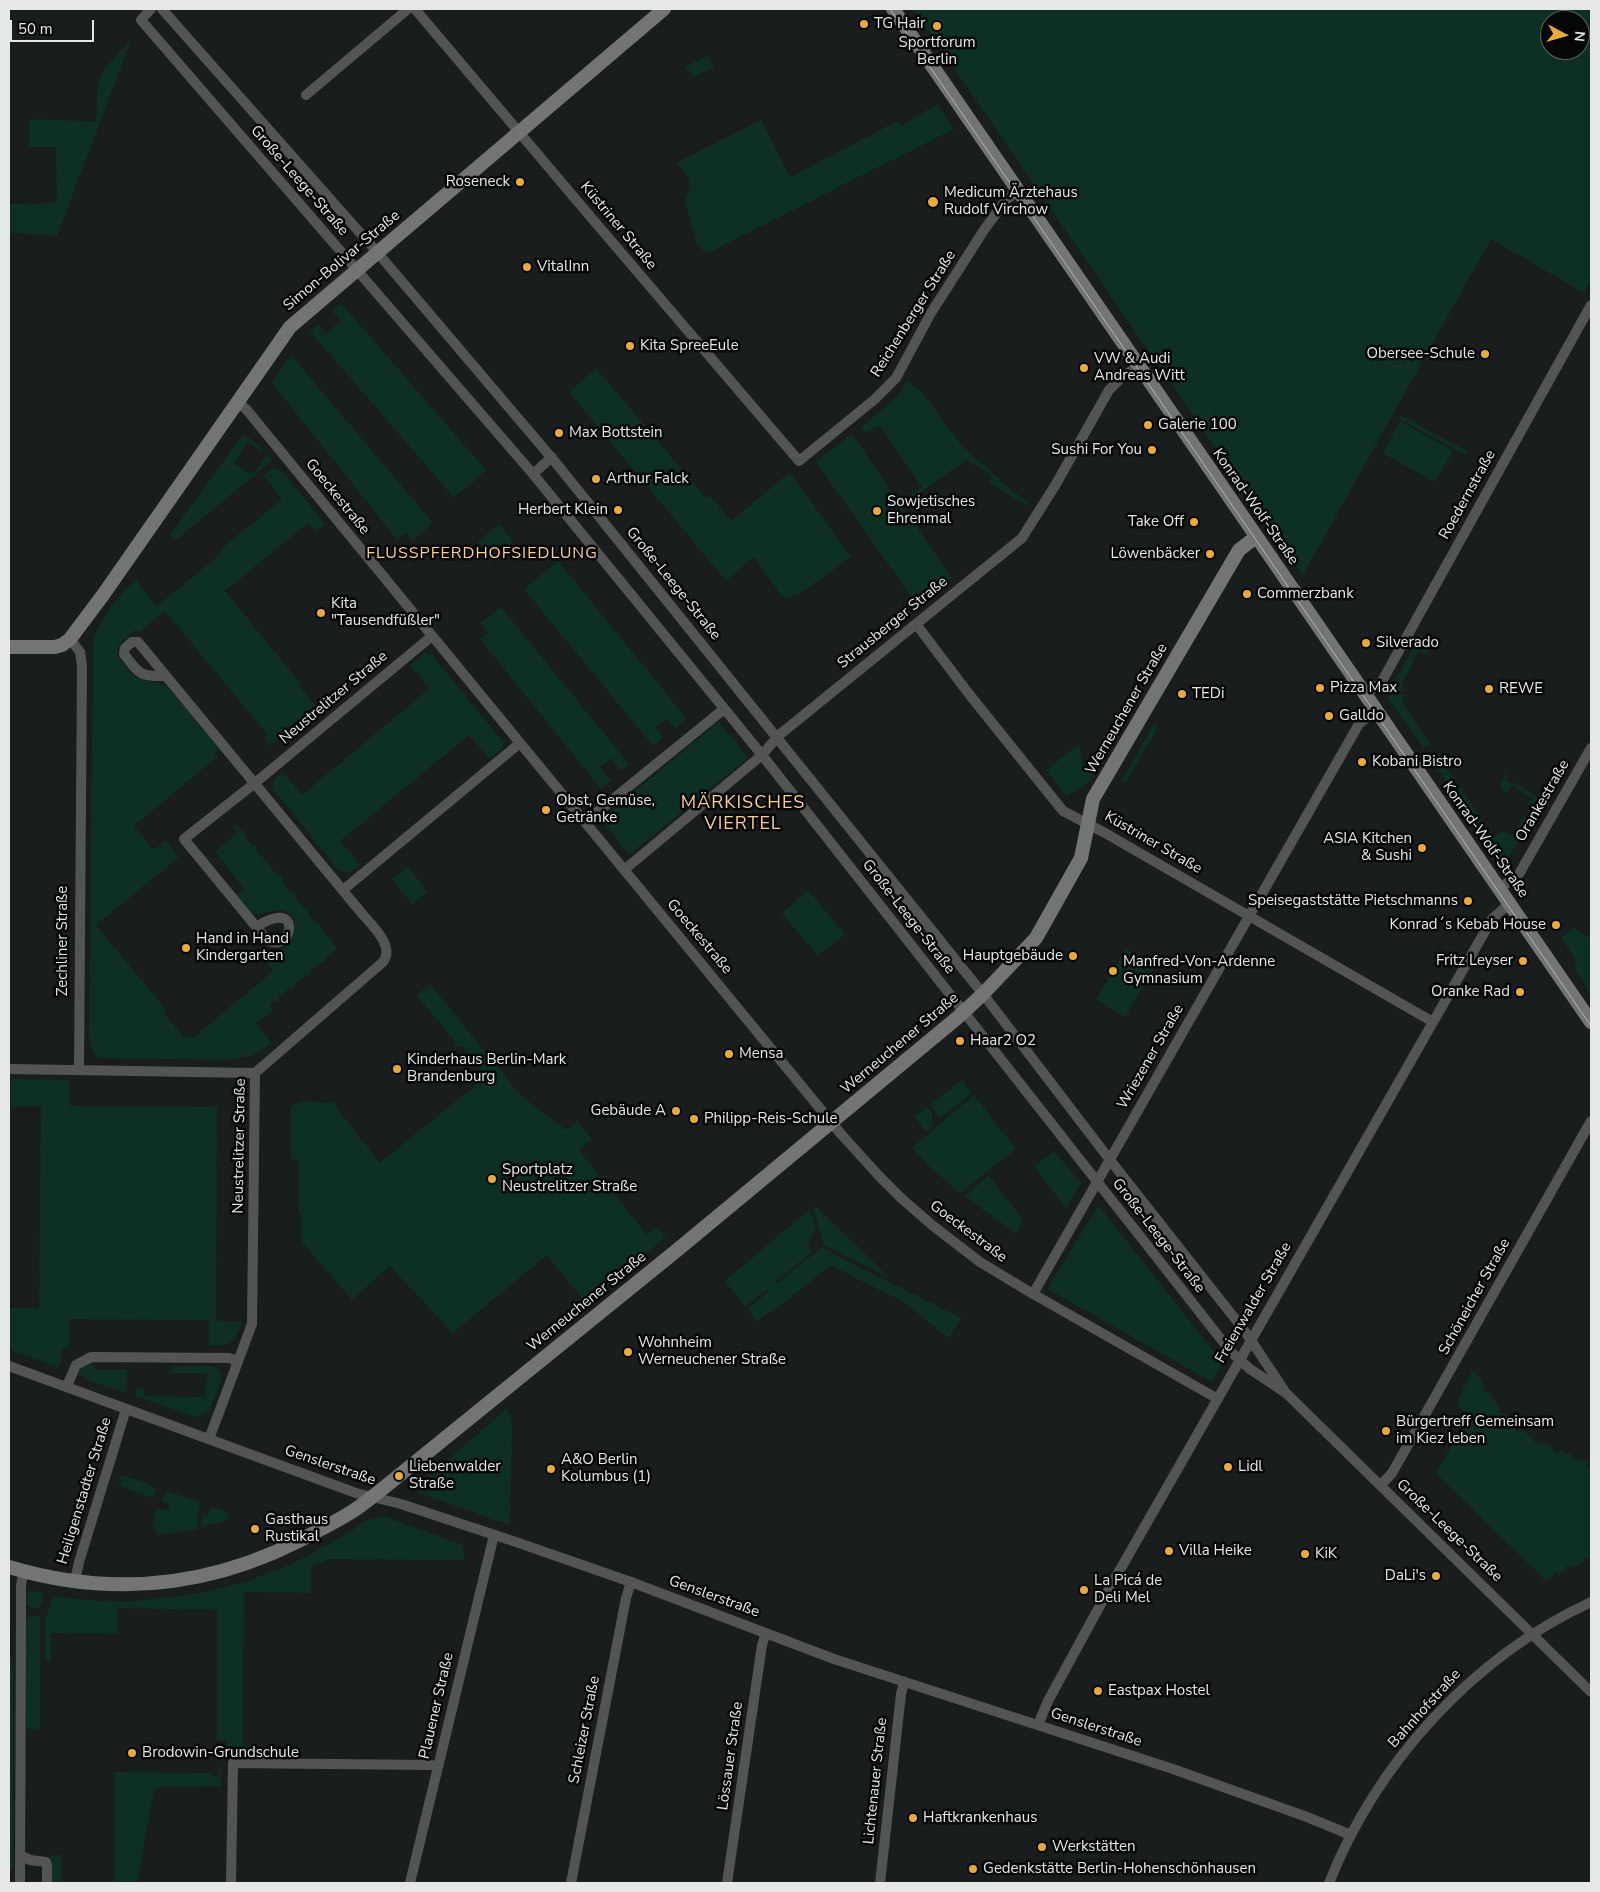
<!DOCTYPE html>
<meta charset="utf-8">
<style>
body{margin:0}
#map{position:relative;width:1600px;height:1892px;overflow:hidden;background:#1a1d1e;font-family:"Nunito Sans",sans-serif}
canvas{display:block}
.frame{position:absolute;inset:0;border:10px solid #e5e7e8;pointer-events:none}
.north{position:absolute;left:1540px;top:10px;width:50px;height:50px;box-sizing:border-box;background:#060708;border:1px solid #5f6162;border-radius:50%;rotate:96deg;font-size:14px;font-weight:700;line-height:20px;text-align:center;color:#e5e7e8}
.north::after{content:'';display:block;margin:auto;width:18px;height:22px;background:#eaaa39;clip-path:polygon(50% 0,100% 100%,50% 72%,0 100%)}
.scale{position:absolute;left:10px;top:20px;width:84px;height:22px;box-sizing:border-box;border:2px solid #e5e7e8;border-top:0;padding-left:6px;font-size:15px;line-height:18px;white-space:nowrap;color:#e5e7e8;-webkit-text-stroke:4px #060708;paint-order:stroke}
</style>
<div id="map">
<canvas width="1600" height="1892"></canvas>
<div class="frame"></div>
<div class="north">N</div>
<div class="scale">50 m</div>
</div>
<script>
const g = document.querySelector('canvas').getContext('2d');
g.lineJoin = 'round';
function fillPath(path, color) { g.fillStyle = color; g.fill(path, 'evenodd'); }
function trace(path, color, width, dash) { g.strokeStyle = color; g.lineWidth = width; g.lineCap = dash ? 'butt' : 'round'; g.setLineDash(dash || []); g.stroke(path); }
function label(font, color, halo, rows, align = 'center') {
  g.font = font + ' "Nunito Sans",sans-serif'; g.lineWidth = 5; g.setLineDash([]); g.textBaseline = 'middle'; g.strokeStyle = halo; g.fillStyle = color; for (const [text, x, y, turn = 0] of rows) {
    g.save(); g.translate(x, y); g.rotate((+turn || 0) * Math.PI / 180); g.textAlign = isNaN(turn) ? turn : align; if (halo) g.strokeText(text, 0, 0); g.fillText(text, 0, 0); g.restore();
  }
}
const green = new Path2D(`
 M 913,9 L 1591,9 L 1591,281 L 1584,293 L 1491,239 L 1303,575 ZM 1550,20 L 1580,20 L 1580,50 L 1550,50 Z
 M 131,40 L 57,236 L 9,233 L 9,204 L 57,203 L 56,147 L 28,147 L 30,119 L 96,122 L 98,82 L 106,67 Z
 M 708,55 L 714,67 L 694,77 L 685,67 Z
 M 937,104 L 954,129 L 706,254 L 696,242 L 685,201 L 690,187 L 689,178 L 676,163 L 761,120 L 790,177 L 898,121 L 902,126 Z
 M 341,303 L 486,470 L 454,498 L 310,331 L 318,324 L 326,334 L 341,321 L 332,311 Z
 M 291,355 L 433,523 L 412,541 L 406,532 L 397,540 L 272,383 Z
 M 596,368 L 706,498 L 710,495 L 731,521 L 790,472 L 851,557 L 798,595 L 783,598 L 754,557 L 726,581 L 569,392 Z
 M 907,381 L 923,393 L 961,445 L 1016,494 L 1029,502 L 1027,506 L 989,482 L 992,476 L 966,460 L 902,506 L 952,578 L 917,605 L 816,462 L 852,434 L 899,502 L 922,487 L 879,425 L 866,433 L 861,427 L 896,398 Z
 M 1400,415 L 1467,451 L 1465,455 L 1398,418 Z
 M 1400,421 L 1453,451 L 1435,482 L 1383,453 Z
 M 243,434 L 263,449 L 261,452 L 248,442 L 234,463 L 247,472 L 254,473 L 268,454 L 272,461 L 177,539 L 173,538 L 170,535 Z
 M 273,468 L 282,471 L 325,524 L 315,531 L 308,523 L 225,591 L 302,685 L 300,687 L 318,708 L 270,746 L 264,738 L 268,735 L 165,611 L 143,629 L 143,631 L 137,632 L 136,630 C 126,636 116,645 117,656 L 134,677 L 167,686 L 218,747 L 214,751 L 218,756 L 134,826 L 154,850 L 166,840 L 179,857 L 96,925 L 166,1010 L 163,1012 L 184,1037 L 193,1038 L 273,971 L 262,956 L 271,950 L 274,952 L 277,951 C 289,942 298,936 294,919 C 279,899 267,919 250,913 L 236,896 L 244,889 L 215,852 L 238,833 L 233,826 L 235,824 L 245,833 L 244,835 L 253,846 L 255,845 L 257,848 L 256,850 L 266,861 L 267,860 L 270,864 L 269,865 L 278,876 L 279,875 L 283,879 L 282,881 L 291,893 L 293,892 L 296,895 L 295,897 L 304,908 L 306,907 L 309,911 L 307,912 L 316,924 L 318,923 L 321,926 L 320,927 L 330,939 L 331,938 L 334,941 L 332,943 L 337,949 L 325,959 L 326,961 L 323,963 L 321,962 L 309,972 L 310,974 L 307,976 L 305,975 L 294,985 L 295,986 L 292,989 L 290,988 L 278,997 L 279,999 L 277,1002 L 275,1000 L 269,1005 L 273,1010 L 256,1024 L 272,1043 L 253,1055 L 229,1060 L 98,1058 L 91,1048 L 89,1039 L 93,639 C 101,616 119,595 138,579 L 138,583 L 157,606 L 222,553 L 220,550 L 282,499 L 263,475 Z
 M 498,525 L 501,525 L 513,541 L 512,544 L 493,559 L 491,559 L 477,543 Z
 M 558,561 L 687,719 L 676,728 L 667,719 L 655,728 L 663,737 L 653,746 L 524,589 Z
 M 501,607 L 629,764 L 621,771 L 611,758 L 600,767 L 611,781 L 601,789 L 480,639 L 488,632 L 481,623 Z
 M 1421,634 C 1428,639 1430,647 1427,655 L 1418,651 L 1401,687 L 1406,692 L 1390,691 Z
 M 425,653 L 432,655 L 504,743 L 502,749 L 489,758 L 469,735 L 340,841 L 360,864 L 350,873 L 339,871 L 272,788 L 274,779 L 283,772 L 302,795 L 430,688 L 410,665 Z
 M 1389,694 L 1407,695 L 1401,700 L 1431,746 L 1423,747 L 1387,697 Z
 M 719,722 L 748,758 L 629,855 L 601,819 Z
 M 1154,724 L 1158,727 L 1126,782 L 1122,780 Z
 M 1079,744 L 1083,768 L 1100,764 L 1087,784 L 1066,796 L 1046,770 Z
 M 1434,750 L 1494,836 L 1503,831 L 1512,836 L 1523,816 L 1530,820 L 1508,859 L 1500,858 L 1430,758 Z
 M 1507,772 L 1507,781 L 1512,784 L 1513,782 L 1541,800 L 1535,810 L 1528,806 L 1532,798 L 1512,785 L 1507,793 L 1501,788 L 1501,781 Z
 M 408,866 L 428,892 L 412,904 L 392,879 Z
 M 808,890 L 845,934 L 818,956 L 782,913 Z
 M 1574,928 L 1590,938 L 1591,937 L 1591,994 L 1574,968 L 1577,961 L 1561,938 Z
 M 1126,949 L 1155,967 L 1125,1017 L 1096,1000 Z
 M 430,984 L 523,1098 L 566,1130 L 577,1121 L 592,1139 L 579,1150 L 647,1235 L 657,1227 L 666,1237 L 586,1303 L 547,1255 L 453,1333 L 390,1266 L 352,1300 L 302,1242 L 302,1215 L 299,1214 L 299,1160 L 291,1159 L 291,1106 L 302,1101 L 333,1103 L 380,1163 L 487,1076 L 463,1046 L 455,1047 L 454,1040 L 417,996 Z
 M 11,1079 L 70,1080 L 70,1106 L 211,1107 L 217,1105 L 216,1321 L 242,1322 C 235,1342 231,1347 209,1346 L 209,1320 L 69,1319 L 69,1346 L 61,1350 L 61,1363 L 58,1367 L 12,1351 L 9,1347 L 9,1308 L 39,1308 L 41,1106 L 11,1106 Z
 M 962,1080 L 972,1093 L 940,1118 L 930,1105 Z
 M 974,1095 L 1016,1149 L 960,1193 L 931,1168 L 912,1148 Z
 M 927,1107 L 932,1113 L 932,1126 L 925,1131 L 915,1117 Z
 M 1054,1151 L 1081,1183 L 1066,1209 L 1034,1166 Z
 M 989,1176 L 1023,1219 L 1016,1234 L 965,1196 Z
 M 1098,1205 L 1223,1363 L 1212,1382 L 1048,1289 Z
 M 815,1206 L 891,1279 L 824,1245 L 813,1208 Z
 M 810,1209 L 816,1231 L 809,1242 L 811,1253 L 775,1282 L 767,1282 L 778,1283 L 822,1247 L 865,1270 L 962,1318 L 948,1338 L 905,1303 L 831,1265 L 771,1313 L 769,1312 L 757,1322 L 747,1309 L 768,1292 L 768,1286 L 767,1289 L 745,1306 L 725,1281 Z
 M 92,1361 L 93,1366 L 97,1370 L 127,1370 L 127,1388 L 125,1393 L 85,1379 L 84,1376 L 78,1374 L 82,1366 Z
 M 211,1366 L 220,1370 L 221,1381 L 209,1411 L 195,1417 L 135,1396 L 137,1388 L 144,1389 L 144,1396 L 205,1397 L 207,1373 L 171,1373 L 172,1367 Z
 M 1473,1369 L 1485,1387 L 1483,1389 L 1486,1394 L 1489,1392 L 1500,1408 L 1498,1411 L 1502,1415 L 1504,1413 L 1515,1425 L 1513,1427 L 1518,1431 L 1521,1429 L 1534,1438 L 1533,1441 L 1538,1444 L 1540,1442 L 1554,1448 L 1553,1451 L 1559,1453 L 1560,1450 L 1572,1455 L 1571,1459 L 1576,1461 L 1578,1458 L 1588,1462 L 1585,1472 L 1590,1466 L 1591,1467 L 1591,1559 L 1590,1560 L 1588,1557 L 1583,1559 L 1584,1562 L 1572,1568 L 1571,1565 L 1565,1567 L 1567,1570 L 1558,1574 L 1556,1571 L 1553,1573 L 1554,1576 L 1545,1580 L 1436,1473 L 1470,1414 L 1458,1407 L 1459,1404 L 1457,1402 Z
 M 506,1409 L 511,1416 L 512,1424 L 510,1524 L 495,1520 L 419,1493 L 419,1485 Z
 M 115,1476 C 129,1476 144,1480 156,1489 L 153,1498 L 112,1483 L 120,1485 L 122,1479 Z
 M 167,1491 L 200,1502 L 197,1529 L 157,1535 C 154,1526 150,1514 158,1508 L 167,1511 L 170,1504 L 161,1501 Z
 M 211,1508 L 221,1509 L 229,1514 L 229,1519 L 223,1522 L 202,1527 L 203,1515 L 207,1516 Z
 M 383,1516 L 463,1545 L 464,1560 L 329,1559 L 325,1562 L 311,1566 L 311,1593 L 244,1592 L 243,1744 L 245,1744 L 233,1758 L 226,1759 L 227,1740 L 217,1740 L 217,1610 L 118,1608 L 118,1634 L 51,1633 L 51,1662 L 45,1661 L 45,1621 L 53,1596 L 87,1600 L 128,1602 L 201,1593 L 245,1582 L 292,1564 L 347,1534 L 365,1521 Z
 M 28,1590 L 42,1593 L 43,1600 L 39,1608 L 32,1608 L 26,1604 Z
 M 30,1616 L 40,1616 L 40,1730 L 29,1729 L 25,1725 L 26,1619 Z
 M 11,1656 L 13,1675 L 13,1869 L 9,1869 L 9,1657 Z
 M 219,1766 L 221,1767 L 221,1788 L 218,1786 L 158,1787 L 154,1790 L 137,1883 L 52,1883 L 51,1855 L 61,1855 L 62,1882 L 114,1882 L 114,1772 L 212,1773 L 212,1777 L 218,1777 Z`);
const street = new Path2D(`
 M 151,9 L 141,20 L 533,474 L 762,755 L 1231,1352 L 1250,1369 L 1286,1393 L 1591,1692
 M 162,9 L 377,252 L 556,463 L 983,994 L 1110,1160 L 1244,1330 L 1284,1390
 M 415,9 L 589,215 L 799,461 L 875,399 L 896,378 L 931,313 L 984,230 L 1006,200 L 1018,191
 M 306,95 L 408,9
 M 237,402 L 246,409 L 841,1134 L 879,1176 L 901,1198 L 932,1225 L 980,1262 L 1033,1294 L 1218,1399
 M 533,474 L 552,457
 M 916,624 L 969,694 L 1063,811 L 1105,833 L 1433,1022
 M 70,639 L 80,652 L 82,666 L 79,1070
 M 166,676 C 140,677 139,674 124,654 L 125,648 L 132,642 L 138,642 L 359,910 C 369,923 396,945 383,962 L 255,1073 L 252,1324 L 209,1439
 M 1365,695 L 1381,683 L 1591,305
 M 585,822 L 724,709
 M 624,870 L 762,755 L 778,736 L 1022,538 L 1056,484 L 1109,390 L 1121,378 L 1139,366
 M 1499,889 L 1519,874 L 1591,748
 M 343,890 L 520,743
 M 256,927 C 304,896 293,954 267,940 L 184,839 L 255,783 L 432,636
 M 9,1069 L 255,1073
 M 1033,1294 L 1359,724 L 1376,710
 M 9,1366 L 356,1493 L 401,1504 L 516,1542 L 631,1582 L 834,1659 L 1173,1769 L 1307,1817 L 1351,1835
 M 67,1386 L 76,1365 L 91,1357 L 229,1358 L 237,1361
 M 1381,1485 L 1392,1473 L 1591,1121
 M 75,1581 L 79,1562 L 126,1409
 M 1038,1725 L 1048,1701 L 1109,1589 L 1492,919 L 1509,904
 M 20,1855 L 30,1860 L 46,1862 L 47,1866 L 47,1883
 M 20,1883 L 21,1614 L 21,1585 L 24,1571
 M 231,1883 L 233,1763 L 430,1765 L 438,1766
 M 410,1883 L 494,1535
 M 571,1883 L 626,1598 L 631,1582
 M 727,1883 L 762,1645 L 766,1633
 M 880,1883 L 901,1694 L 904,1682
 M 1329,1883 C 1377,1762 1473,1657 1591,1602`);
const secondary = new Path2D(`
 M 893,9 L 1591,1022
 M 9,647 L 55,647 L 62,645 L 70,639 L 103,595 L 290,327 L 664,9
 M 9,1567 C 119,1600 224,1585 323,1528 C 334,1522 346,1516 356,1509 C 366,1502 376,1494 386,1486 L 676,1251 L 957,1018 L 983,994 L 1036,938 L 1081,858 L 1093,799 L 1239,550 L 1256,537`);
const tram = new Path2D(`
 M 890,9 L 1591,1026`);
const markers = [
 [864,24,5,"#eaaa39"],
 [937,26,5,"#eaaa39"],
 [520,182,5,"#eaaa39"],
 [933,202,6,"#eaaa39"],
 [527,267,5,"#eaaa39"],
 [630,346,5,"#eaaa39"],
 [1485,354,5,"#eaaa39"],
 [1084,368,5,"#eaaa39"],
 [1148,425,5,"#eaaa39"],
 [559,433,5,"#eaaa39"],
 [1152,450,5,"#eaaa39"],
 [596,479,5,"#eaaa39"],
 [618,510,5,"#eaaa39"],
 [877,511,5,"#eaaa39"],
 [1194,522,5,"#eaaa39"],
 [1210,554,5,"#eaaa39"],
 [1247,594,5,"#eaaa39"],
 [321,613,5,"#eaaa39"],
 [1366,643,5,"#eaaa39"],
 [1320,688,5,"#eaaa39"],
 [1489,689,5,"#eaaa39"],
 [1182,694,5,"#eaaa39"],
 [1329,716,5,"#eaaa39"],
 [1362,762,5,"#eaaa39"],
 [546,810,5,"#eaaa39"],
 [1422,848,5,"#eaaa39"],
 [1468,901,5,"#eaaa39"],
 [1556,925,5,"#eaaa39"],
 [186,948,5,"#eaaa39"],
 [1073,956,5,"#eaaa39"],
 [1523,961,5,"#eaaa39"],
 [1113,971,5,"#eaaa39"],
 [1520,992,5,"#eaaa39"],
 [960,1041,5,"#eaaa39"],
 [729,1054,5,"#eaaa39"],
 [397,1069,5,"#eaaa39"],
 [676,1111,5,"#eaaa39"],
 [694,1119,5,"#eaaa39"],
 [492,1179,5,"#eaaa39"],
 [628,1352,5,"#eaaa39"],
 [1386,1431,5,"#eaaa39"],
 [1228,1467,5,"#eaaa39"],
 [551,1469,5,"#eaaa39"],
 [399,1476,5,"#eaaa39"],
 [255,1529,5,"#eaaa39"],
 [1169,1551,5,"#eaaa39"],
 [1305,1554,5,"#eaaa39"],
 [1436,1576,5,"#eaaa39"],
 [1084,1590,5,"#eaaa39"],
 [1098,1691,5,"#eaaa39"],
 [132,1753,5,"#eaaa39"],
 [913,1818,5,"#eaaa39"],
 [1042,1847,5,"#eaaa39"],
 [973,1869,5,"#eaaa39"]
];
const poiNames = [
 ["TG Hair",874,24],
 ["Sportforum",937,43,"center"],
 ["Berlin",937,60,"center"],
 ["Roseneck",510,182,"right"],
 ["Medicum Ärztehaus",944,193],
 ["Rudolf Virchow",944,210],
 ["VitalInn",537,267],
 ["Kita SpreeEule",640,346],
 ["Obersee-Schule",1475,354,"right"],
 ["VW & Audi",1094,359],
 ["Andreas Witt",1094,376],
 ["Galerie 100",1158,425],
 ["Max Bottstein",569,433],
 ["Sushi For You",1142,450,"right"],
 ["Arthur Falck",606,479],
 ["Sowjetisches",887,502],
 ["Ehrenmal",887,519],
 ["Herbert Klein",608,510,"right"],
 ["Take Off",1184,522,"right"],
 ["Löwenbäcker",1200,554,"right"],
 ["Commerzbank",1257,594],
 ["Kita",331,604],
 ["\"Tausendfüßler\"",331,621],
 ["Silverado",1376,643],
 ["Pizza Max",1330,688],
 ["REWE",1499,689],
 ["TEDi",1192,694],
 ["Galldo",1339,716],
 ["Kobani Bistro",1372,762],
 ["Obst, Gemüse,",556,801],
 ["Getränke",556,818],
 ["ASIA Kitchen",1412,839,"right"],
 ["& Sushi",1412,856,"right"],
 ["Speisegaststätte Pietschmanns",1458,901,"right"],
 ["Konrad´s Kebab House",1546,925,"right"],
 ["Hand in Hand",196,939],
 ["Kindergarten",196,956],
 ["Hauptgebäude",1063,956,"right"],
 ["Fritz Leyser",1513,961,"right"],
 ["Manfred-Von-Ardenne",1123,962],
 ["Gymnasium",1123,979],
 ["Oranke Rad",1510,992,"right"],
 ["Haar2 O2",970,1041],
 ["Mensa",739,1054],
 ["Kinderhaus Berlin-Mark",407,1060],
 ["Brandenburg",407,1077],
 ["Gebäude A",666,1111,"right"],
 ["Philipp-Reis-Schule",704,1119],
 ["Sportplatz",502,1170],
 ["Neustrelitzer Straße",502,1187],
 ["Wohnheim",638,1343],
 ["Werneuchener Straße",638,1360],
 ["Bürgertreff Gemeinsam",1396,1422],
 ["im Kiez leben",1396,1439],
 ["A&O Berlin",561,1460],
 ["Kolumbus (1)",561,1477],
 ["Liebenwalder",409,1467],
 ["Straße",409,1484],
 ["Lidl",1238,1467],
 ["Gasthaus",265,1520],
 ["Rustikal",265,1537],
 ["Villa Heike",1179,1551],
 ["KiK",1315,1554],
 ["DaLi's",1426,1576,"right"],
 ["La Picá de",1094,1581],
 ["Deli Mel",1094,1598],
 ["Eastpax Hostel",1108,1691],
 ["Brodowin-Grundschule",142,1753],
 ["Haftkrankenhaus",923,1818],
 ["Werkstätten",1052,1847],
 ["Gedenkstätte Berlin-Hohenschönhausen",983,1869]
];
const streetNames = [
 ["Große-Leege-Straße",299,181,49],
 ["Küstriner Straße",618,226,50],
 ["Simon-Bolivar-Straße",342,261,-40],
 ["Reichenberger Straße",914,314,-58],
 ["Roedernstraße",1468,495,-61],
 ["Goeckestraße",337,497,51],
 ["Konrad-Wolf-Straße",1255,507,55],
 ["Große-Leege-Straße",673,584,51],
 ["Strausberger Straße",893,623,-39],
 ["Neustrelitzer Straße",334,698,-40],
 ["Werneuchener Straße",1127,709,-60],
 ["Orankestraße",1543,801,-60],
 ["Konrad-Wolf-Straße",1485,840,55],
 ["Küstriner Straße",1153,843,30],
 ["Große-Leege-Straße",908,917,52],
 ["Goeckestraße",699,937,50],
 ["Zechliner Straße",63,941,-90],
 ["Werneuchener Straße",900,1044,-40],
 ["Wriezener Straße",1151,1057,-60],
 ["Neustrelitzer Straße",240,1146,-89],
 ["Goeckestraße",968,1232,37],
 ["Große-Leege-Straße",1158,1236,52],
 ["Schöneicher Straße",1475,1297,-61],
 ["Werneuchener Straße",587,1302,-39],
 ["Freienwalder Straße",1254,1303,-60],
 ["Genslerstraße",330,1466,19],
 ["Heiligenstadter Straße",85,1491,-73],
 ["Große-Leege-Straße",1449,1531,44],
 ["Genslerstraße",714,1597,20],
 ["Plauener Straße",437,1706,-77],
 ["Bahnhofstraße",1425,1709,-48],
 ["Genslerstraße",1096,1728,18],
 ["Schleizer Straße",585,1730,-79],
 ["Lössauer Straße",731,1756,-82],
 ["Lichtenauer Straße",876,1781,-84]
];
const neighbourhoodNames = [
 ["FLUSSPFERDHOFSIEDLUNG",482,554]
];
const quarterNames = [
 ["MÄRKISCHES",743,804],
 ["VIERTEL",743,825]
];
fillPath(green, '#0e3023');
trace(street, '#535456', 10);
trace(secondary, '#737476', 14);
trace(tram, '#b4b6b7', 1);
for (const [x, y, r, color] of markers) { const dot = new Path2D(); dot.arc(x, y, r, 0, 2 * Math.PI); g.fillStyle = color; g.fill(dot); trace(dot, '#060708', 2); }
label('15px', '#e5e7e8', '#060708', poiNames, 'left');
label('15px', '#e5e7e8', '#060708', streetNames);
g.letterSpacing = '1px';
label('16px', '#fccf8a', '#060708', neighbourhoodNames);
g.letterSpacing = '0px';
g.letterSpacing = '1px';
label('18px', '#fccf8a', '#060708', quarterNames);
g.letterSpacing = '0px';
</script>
